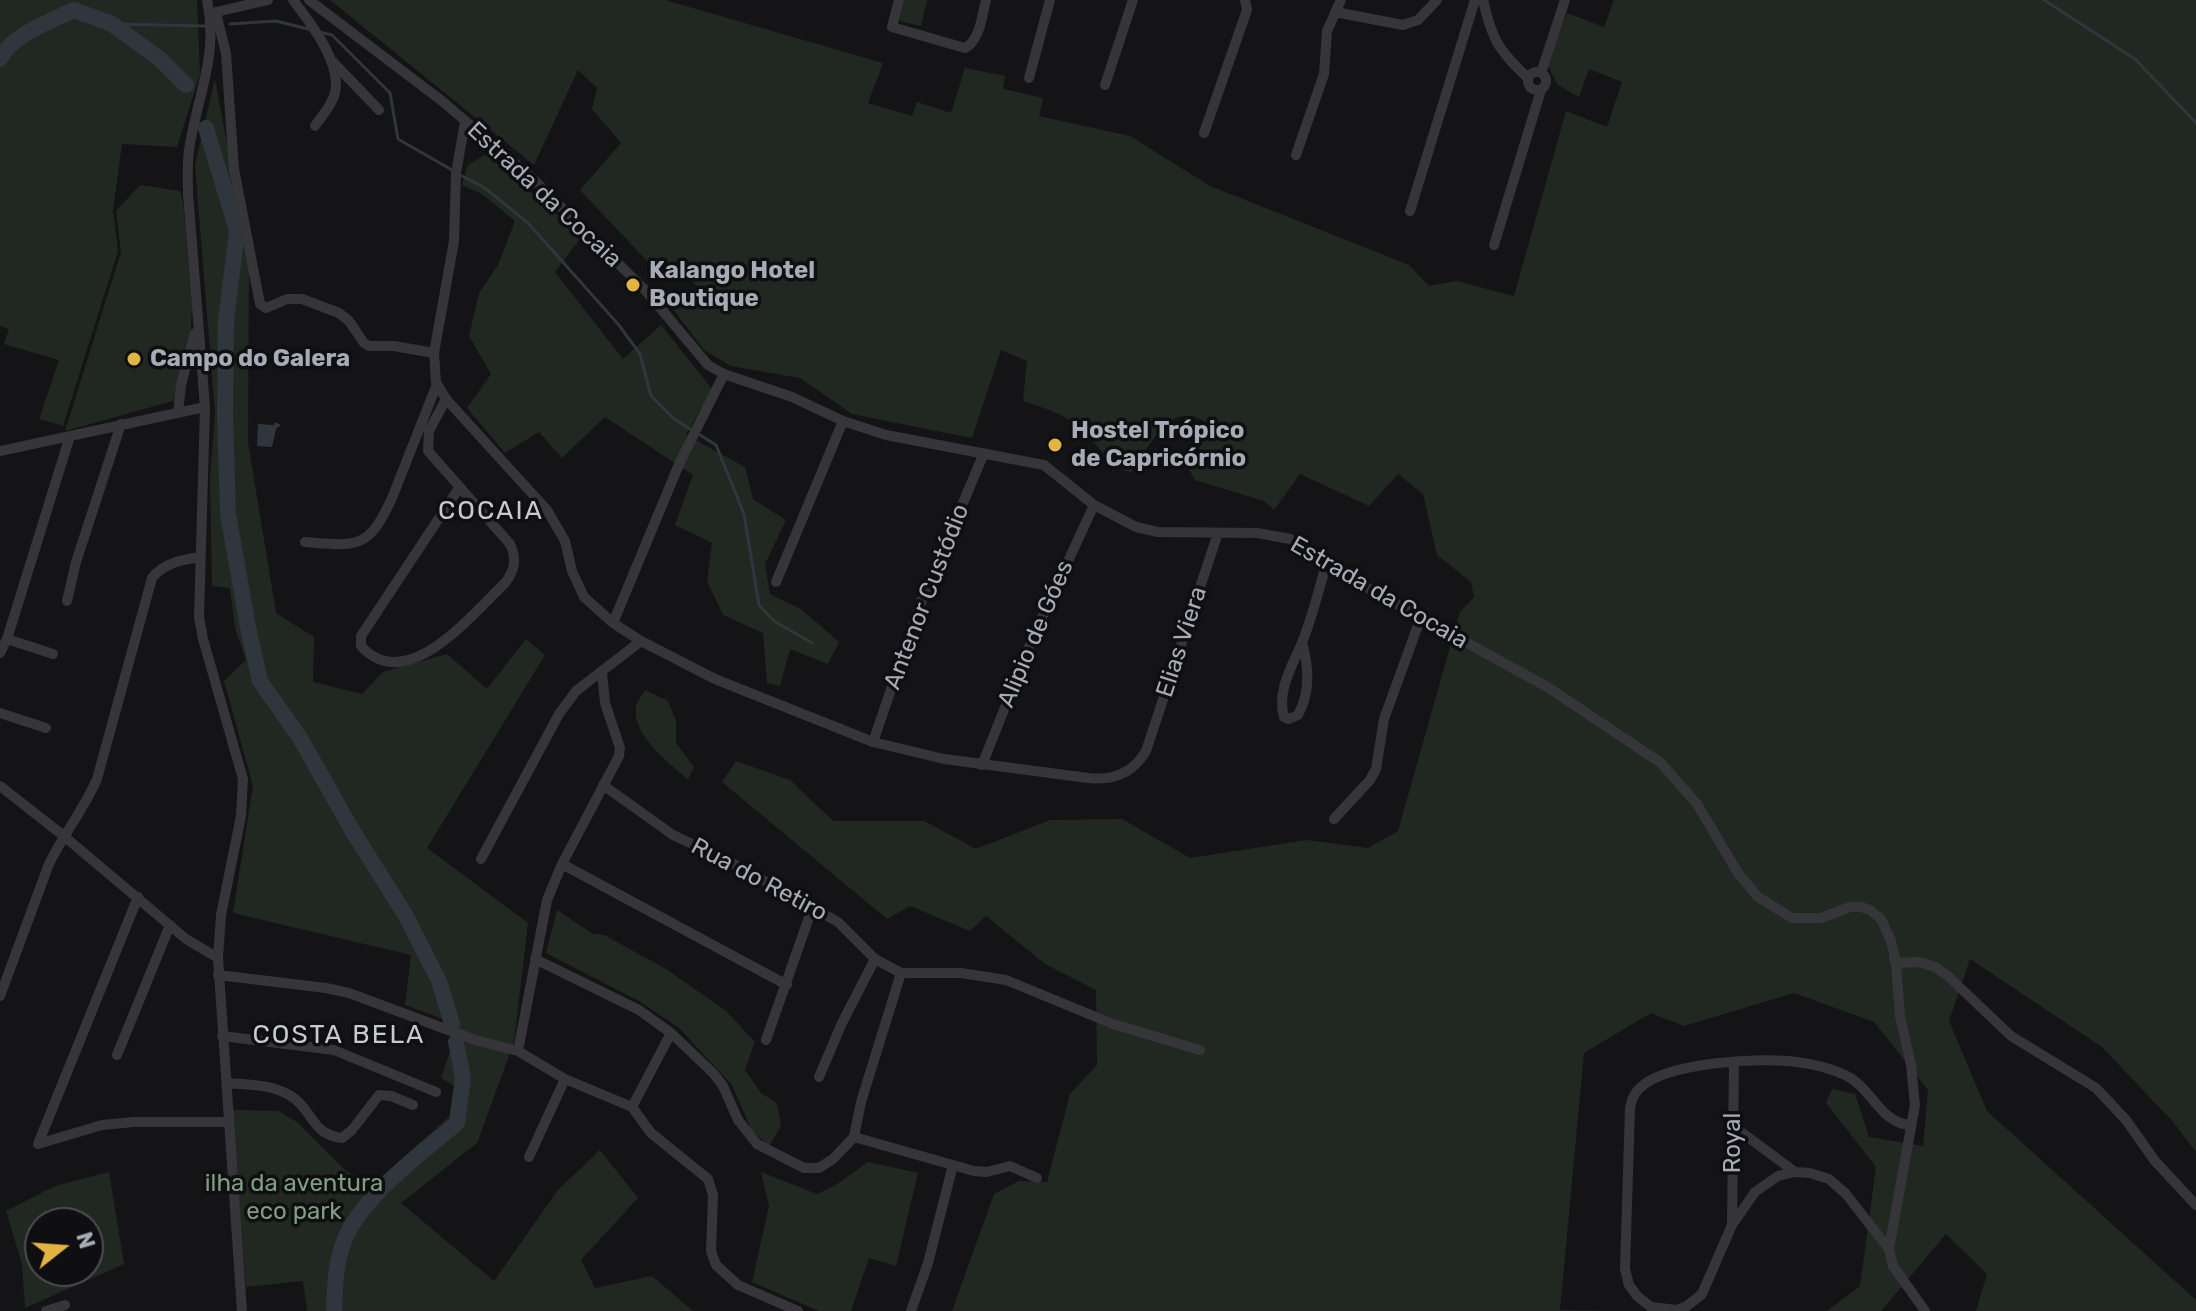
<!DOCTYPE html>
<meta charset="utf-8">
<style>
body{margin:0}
#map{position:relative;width:2196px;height:1311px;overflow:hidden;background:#141416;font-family:Rubik,sans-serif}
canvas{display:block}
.north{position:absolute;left:24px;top:1207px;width:80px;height:80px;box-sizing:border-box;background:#0f0f11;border:2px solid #4c4d53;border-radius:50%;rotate:73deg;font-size:22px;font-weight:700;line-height:32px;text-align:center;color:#a7abb5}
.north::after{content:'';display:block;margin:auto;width:28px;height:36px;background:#e1b541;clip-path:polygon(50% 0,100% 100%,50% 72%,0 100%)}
</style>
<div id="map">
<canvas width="2196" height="1311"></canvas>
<div class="north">N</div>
</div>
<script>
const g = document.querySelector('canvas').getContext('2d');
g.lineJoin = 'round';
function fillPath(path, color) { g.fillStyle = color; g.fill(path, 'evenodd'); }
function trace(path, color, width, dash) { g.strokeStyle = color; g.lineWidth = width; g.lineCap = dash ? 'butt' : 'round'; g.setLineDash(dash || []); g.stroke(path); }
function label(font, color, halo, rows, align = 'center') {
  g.font = font + ' Rubik,sans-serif'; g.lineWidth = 7; g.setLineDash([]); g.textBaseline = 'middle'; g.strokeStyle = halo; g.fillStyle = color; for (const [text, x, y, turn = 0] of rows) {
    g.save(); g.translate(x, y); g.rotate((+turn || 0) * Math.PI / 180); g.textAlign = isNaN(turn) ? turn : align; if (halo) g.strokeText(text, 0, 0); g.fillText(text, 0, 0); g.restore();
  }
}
const green = new Path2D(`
 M 0,0 L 197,0 L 200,74 L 177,147 L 122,144 L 113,211 L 118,251 L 63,426 L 39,419 L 59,360 L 4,344 L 9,329 L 0,326 Z
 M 330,0 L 665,0 L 883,63 L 868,103 L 912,116 L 917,102 L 951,113 L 965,68 L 1005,76 L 1003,89 L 1043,98 L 1039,116 L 1130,136 L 1210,186 L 1409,265 L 1429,286 L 1457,281 L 1514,296 L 1566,111 L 1607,127 L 1622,82 L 1589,69 L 1579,97 L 1558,85 L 1547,64 L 1567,13 L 1604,27 L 1614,0 L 2196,0 L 2196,1152 L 2174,1123 L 2102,1047 L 1970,959 L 1949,1021 L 1987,1111 L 2196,1300 L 2196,1311 L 1976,1311 L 1987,1274 L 1946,1234 L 1881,1311 L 1827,1311 L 1860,1286 L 1876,1167 L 1826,1103 L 1832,1089 L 1855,1094 L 1869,1137 L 1923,1146 L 1928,1090 L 1874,1022 L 1794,993 L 1684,1026 L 1651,1013 L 1584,1053 L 1560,1310 L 1621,1311 L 952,1311 L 994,1194 L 1019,1181 L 1047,1182 L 1070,1094 L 1097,1065 L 1096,990 L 1045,964 L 986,916 L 970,931 L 910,906 L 887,919 L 722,782 L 736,761 L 790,780 L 833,821 L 924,821 L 976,849 L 1050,820 L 1122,819 L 1190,858 L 1307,840 L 1368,848 L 1398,831 L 1460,612 L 1474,597 L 1471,582 L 1437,555 L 1423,494 L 1398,474 L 1369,506 L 1300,474 L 1274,510 L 1264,501 L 1195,480 L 1187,466 L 1208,424 C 1170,396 1151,445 1131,473 C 1109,465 1097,443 1080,428 C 1063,413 1044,408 1023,401 L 1027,361 L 1001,350 L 972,438 L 852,414 L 800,378 L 731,366 L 704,350 L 673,309 L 698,288 L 677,264 L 663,278 L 580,190 L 621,143 L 592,109 L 597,88 L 578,70 L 534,165 Z
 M 904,0 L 927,0 L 921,26 L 899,21 Z
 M 215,79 L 249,262 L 248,442 L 276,613 L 314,637 L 313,682 L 362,694 L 383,672 L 447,654 L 487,689 L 526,639 L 545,655 L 427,848 L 528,923 L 514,1042 L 477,1143 L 401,1203 L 494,1281 L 558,1190 L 600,1150 L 638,1198 L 581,1260 L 595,1288 L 652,1276 L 693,1311 L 307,1311 L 303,1281 L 246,1287 L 232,1110 L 278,1111 L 297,1122 L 345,1170 L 370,1187 L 449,1117 L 454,1086 L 441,1078 L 459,1025 L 405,1005 L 411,955 L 233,913 L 253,786 L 224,681 L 246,660 L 235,628 L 230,588 L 212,586 L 210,477 L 215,413 L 195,165 Z
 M 486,154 L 582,236 L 555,272 L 623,359 L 661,325 L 712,389 L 686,435 L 745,467 L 753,499 L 786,520 L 765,564 L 770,594 L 801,609 L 839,642 L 828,664 L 790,649 L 780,686 L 767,683 L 763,633 L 723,615 L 707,581 L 712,543 L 675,525 L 693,475 L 605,417 L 562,458 L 539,432 L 505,453 L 467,408 L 491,374 L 469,336 L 479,293 L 498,265 L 515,221 L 482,194 L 462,185 L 468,165 Z
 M 140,185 L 180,191 L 183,202 L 192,307 L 190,346 L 173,401 L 65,431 L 121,252 L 116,211 Z
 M 645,690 L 668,701 L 676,721 L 676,743 L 694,767 L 688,780 C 669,762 632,736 636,707 C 637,701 642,695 645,690 Z
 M 557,910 L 593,934 L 604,935 L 666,969 L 726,1011 L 755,1042 L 745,1070 L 761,1093 L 777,1103 L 781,1126 L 769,1146 L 752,1131 L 732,1085 L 679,1028 L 639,1001 L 546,953 Z
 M 868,1162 L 918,1173 L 896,1266 L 869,1258 L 851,1311 L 819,1311 L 752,1282 L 769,1206 L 761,1172 L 817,1194 L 836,1185 Z
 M 109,1172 L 124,1264 L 25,1308 L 22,1264 L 6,1211 L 55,1186 ZM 88,1223 L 88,1271 L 40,1271 L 40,1223 Z`);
const water = new Path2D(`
 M 275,422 L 281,425 L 276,429 L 272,447 L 257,446 L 258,424 L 274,425 Z`);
const stream = new Path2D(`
 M 2044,0 L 2135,59 L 2196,123
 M 112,24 L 206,26
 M 230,24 L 276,21 L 312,30
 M 319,32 L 332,35 L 390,93 L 398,139 L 452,170
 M 458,174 L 485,188 L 528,223 L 618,324 L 640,354 L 651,396 L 674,419 L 716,445 L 744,514 L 759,605 L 774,621 L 812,643`);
const river = new Path2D(`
 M 0,59 C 11,35 51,21 74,10 L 112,24 L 161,60 L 186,85
 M 206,128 L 237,231 L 226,321 L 225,414 L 228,514 L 248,627 L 260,681 L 300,738 L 352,830 L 406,916 L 439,981 L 452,1024
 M 334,1311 C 335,1289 335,1265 343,1244 C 358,1199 421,1154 457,1123 L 463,1078 L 456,1042`);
const minor = new Path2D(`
 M 207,0 C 219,56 197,96 189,150 C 187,164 188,179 188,194 L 205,407 L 199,617 L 203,639 L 243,779 L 241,816 L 221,915 L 218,958 L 242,1311
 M 293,0 C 310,22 342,63 335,93 C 332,105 322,116 315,126
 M 309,0 L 442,101 L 530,176 L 646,291 L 708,365 L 724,374 L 792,397 L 843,421 L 886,435 L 1044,465 L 1094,505 L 1136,527 L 1158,532 L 1257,533 L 1290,539 L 1309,548 L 1355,581 L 1549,688 L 1661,763 L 1697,804 L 1738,873 L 1758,897 L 1792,918 L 1821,918 L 1850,907 L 1861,907 L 1870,910 L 1881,919 L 1891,941 L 1896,963 L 1900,1016 L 1911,1065 L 1915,1105 L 1889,1249
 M 899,0 L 892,27 L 965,48 C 980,41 982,15 986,0
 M 1483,0 C 1492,40 1499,51 1528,78
 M 1335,12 L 1403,25 L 1418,20 L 1437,0
 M 212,13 L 268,0
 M 216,13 L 226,53 L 234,169 L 260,304 L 266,308 L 287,299 L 302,299 L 339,313 L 349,321 L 364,343 L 369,346 L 394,346 L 434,353
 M 333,62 L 379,110
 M1528 81a9 9 0 1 1 18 0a9 9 0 1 1-18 0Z
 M 1541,73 L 1565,0
 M 1029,78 L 1050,0
 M 1105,85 L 1133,0
 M 465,122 L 456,173 L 454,241 L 434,353 L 436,382 L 446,399 L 547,510 L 565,541 L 572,571 L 584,597 L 613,623 L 641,641 L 715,679 L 873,742 L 944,759 L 1088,778 C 1113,781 1133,773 1146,751 L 1218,533
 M 1204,133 L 1247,10 L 1245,0
 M 1296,155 L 1324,74 L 1327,31 L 1341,0
 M 1410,211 L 1475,0
 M 1494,245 L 1541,90
 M 446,399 L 429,431 L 428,451 L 510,544 C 517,559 515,570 505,583 C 473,613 407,697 361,646 L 361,636 L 459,488
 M 178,413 L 181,385 L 195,333
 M 0,451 L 205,407
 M 305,542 C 358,546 368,550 392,498 L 437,384
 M 776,582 L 843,421
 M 67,601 L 76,562 L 121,424
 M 613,623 L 680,462 L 724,374
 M 7,639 L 53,654
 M 1302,642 C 1309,667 1311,692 1298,715 L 1289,719 L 1284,717 C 1276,690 1294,663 1303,640 C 1313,615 1319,588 1327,562
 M 0,653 L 7,639 L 70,436
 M 0,713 L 46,728
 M 873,742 L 920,605 L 984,453
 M 982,765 L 1033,637 L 1094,505
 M 603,785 L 673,835 L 734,864 L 838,922 L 875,959 L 901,973 L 961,973 L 1006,980 L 1113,1024 L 1200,1050
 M 0,786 L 65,837 L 186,939 L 218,958
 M 1334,819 L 1370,780 L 1376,769 L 1384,719 L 1421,617
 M 481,859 L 559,714 L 576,691 L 641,641
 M 562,864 L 787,985
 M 1894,958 L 1896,963 L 1919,962 L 1935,967 L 1949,977 L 2011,1036 L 2096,1088 L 2126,1120 L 2155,1161 L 2196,1205
 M 535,959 L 639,1010 L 671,1033 L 632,1107
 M 218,975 L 326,988 L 349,993 L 475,1040 L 518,1051 L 565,1079 L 632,1107 L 651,1133 L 708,1179 L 713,1195 L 711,1251 L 716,1265 L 738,1285 L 798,1311
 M 0,996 L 49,864 C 63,835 84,809 97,779 L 152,578 C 164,563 181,560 200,557
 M 671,1033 L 714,1074 L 723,1086 L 738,1120 L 757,1144 L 804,1168 L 819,1168 L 833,1159 L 854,1137 L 861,1102 L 901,973
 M 222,1036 L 334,1050 L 436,1092
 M 766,1040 L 813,906
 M 518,1051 L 547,900 L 562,864 L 619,756 L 620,748 L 605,703 L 602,672
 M 117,1055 L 170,925
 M 819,1077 L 842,1023 L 875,959
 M 227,1083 C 249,1085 276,1084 295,1099 C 314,1114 312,1134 342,1138 L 352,1130 L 379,1095 L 391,1096 L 413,1105
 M 1911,1125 C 1880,1124 1872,1087 1845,1075 C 1830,1068 1813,1064 1797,1062 C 1762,1057 1668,1062 1641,1087 C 1634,1093 1632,1099 1630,1108 L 1625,1269 L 1629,1285 L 1637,1296 L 1651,1307 L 1677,1310 L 1687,1306 L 1702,1294 L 1732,1225 L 1755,1192 L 1778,1176 L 1795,1172 L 1810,1173 L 1829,1179 L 1846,1194 L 1889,1249 L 1893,1266 L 1925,1311
 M 1733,1126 L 1795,1172
 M 854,1137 L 974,1171 L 987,1172 L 1010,1166 L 1037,1178
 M 38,1144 L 138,897
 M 38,1144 L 102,1125 L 134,1122 L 229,1122
 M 529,1157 L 565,1079
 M 1732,1224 L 1734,1062
 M 46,1311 L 65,1305
 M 911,1311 L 928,1263 L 953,1165`);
const markers = [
 [633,285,8,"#e1b541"],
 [134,359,8,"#e1b541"],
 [1055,445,8,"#e1b541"]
];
const streetNames = [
 ["Estrada da Cocaia",544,195,43],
 ["Estrada da Cocaia",1379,593,30],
 ["Antenor Custódio",927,597,-69],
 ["Alipio de Góes",1036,634,-67],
 ["Elias Viera",1182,642,-72],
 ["Rua do Retiro",759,880,28],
 ["Royal",1733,1143,-90]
];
const poiNames = [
 ["Kalango Hotel",649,271],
 ["Boutique",649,299],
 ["Campo do Galera",150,359],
 ["Hostel Trópico",1071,431],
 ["de Capricórnio",1071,459]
];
const parkNames = [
 ["ilha da aventura",294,1184],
 ["eco park",294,1212]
];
const neighbourhoodNames = [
 ["COCAIA",491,511],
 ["COSTA BELA",339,1035]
];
fillPath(green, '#212822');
fillPath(water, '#2f363d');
trace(stream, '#2f363d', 3);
trace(river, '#2f363d', 16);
trace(minor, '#36363a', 10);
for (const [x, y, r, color] of markers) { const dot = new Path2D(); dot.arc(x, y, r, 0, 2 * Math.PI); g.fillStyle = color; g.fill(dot); trace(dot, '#0f0f11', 3); }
label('24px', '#a7abb5', '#0f0f11', streetNames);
label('bold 24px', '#a7abb5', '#0f0f11', poiNames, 'left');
label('24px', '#809e83', '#0f0f11', parkNames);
g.letterSpacing = '2px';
label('26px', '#c8cad1', '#0f0f11', neighbourhoodNames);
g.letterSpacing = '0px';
</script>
